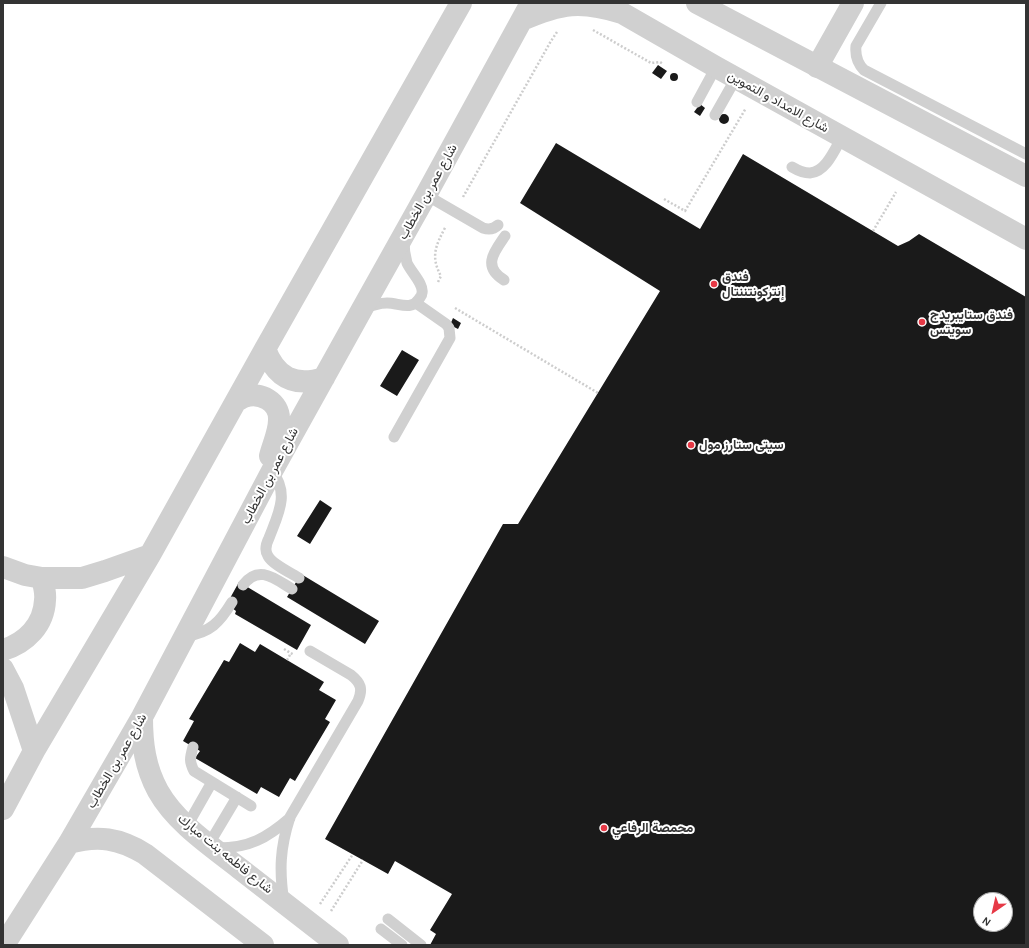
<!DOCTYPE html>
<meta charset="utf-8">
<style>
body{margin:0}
#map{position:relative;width:1029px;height:948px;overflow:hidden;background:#fff;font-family:Karla,sans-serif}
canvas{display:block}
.frame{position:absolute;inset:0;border:4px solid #333;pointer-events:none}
.north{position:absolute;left:973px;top:892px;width:40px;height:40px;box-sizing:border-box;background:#fff;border:1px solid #adadad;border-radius:50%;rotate:214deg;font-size:11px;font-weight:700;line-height:16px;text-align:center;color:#333}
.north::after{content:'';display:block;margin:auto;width:14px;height:18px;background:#e63946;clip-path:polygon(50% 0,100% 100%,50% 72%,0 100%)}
</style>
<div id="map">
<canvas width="1029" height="948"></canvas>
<div class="frame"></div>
<div class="north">N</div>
</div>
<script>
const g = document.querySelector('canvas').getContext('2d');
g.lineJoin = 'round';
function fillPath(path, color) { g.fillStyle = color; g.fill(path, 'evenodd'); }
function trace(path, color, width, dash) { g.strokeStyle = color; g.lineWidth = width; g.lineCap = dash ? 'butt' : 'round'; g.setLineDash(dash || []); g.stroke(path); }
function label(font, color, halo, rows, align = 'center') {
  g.font = font + ' Karla,Vazirmatn,sans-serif'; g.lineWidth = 4; g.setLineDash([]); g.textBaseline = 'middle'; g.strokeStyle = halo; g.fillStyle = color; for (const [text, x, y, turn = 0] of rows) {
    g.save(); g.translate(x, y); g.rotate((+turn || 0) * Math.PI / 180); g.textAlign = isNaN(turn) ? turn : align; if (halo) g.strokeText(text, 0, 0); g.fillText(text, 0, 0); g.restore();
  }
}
const building = new Path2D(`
 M 658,65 L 667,71 L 661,79 L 652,73 Z
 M670 77a4 4 0 1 1 8 0a4 4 0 1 1-8 0Z
 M 700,104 L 705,108 L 700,116 L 694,112 Z
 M719 119a5 5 0 1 1 10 0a5 5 0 1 1-10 0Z
 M 556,143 L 700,229 L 743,154 L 898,246 L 909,241 L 919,234 L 1026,297 L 1026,945 L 430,945 L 436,934 L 430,930 L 452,894 L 395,861 L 388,874 L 325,839 L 503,524 L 518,524 L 660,291 L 520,203 ZM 981,900 L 1005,900 L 1005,924 L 981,924 Z
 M 453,318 L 461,323 L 458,329 L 450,325 Z
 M 402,350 L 419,360 L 397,396 L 380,386 Z
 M 320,500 L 332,508 L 310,544 L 297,536 Z
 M 301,574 L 379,621 L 365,644 L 287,597 Z
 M 239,582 L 311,625 L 297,650 L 235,614 L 236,611 L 232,608 L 229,600 Z
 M 240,643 L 255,652 L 260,644 L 324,682 L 319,690 L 336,700 L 325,719 L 330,722 L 295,781 L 290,778 L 279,797 L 261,787 L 257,794 L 195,758 L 200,751 L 183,741 L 194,721 L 189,719 L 224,660 L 229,662 Z`);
const path = new Path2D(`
 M 593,30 L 651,63 L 660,62 L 663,64
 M 463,197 L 551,41 L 557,32
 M 664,199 L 685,211 L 746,108
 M 873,231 L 896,192
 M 438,282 L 441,276 C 430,256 436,245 446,226
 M 455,308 L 598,393
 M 284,649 L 294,655
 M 287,660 L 291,653
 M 320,904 L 353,854
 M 331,911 L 363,860`);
const service = new Path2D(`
 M 881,3 L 856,46 C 855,56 857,63 864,70 L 1026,154
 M 697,102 L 716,67
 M 715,115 L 736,78
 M 792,167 C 797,170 803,173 810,173 C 826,172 835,149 842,137
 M 426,195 L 483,228 C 489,230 494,229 498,225
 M 504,280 C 482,266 494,252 505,236
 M 363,309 C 370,306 379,303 387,303 C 399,303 411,311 419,299 C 420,297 422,296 422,293 C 424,284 411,272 407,263 C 405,256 404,249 404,241
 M 394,437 L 450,338 L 449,328 L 446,324 L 416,303
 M 272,471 C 290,494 278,514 269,538 C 266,544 264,550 268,556 C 272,564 291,573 299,578
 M 243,585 C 259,564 275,579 292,589
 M 186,636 C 210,633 220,622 232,602
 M 193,747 C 190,758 189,761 194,771 L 251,806
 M 187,826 L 212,782
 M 209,844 L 237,797
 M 218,848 C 249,848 267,838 290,818
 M 284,903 C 279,870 280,848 290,817 L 358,701 C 363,689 361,683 351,675 L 310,651
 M 388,919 L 421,945
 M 381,929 L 402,945`);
const minor = new Path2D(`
 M 817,67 L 853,3`);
const tertiary = new Path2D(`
 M 697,3 L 1026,176
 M 522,20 C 561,3 581,0 622,13 L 716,67 L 1026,239
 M 265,349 C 276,378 295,387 324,378
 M 236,401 C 239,400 241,398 244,397 C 260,391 280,402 279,420 C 279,432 273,444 270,456
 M 3,567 L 25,575 L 42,578 L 82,578 L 105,571 L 150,555
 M 3,650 C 26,643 44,625 45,600 C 46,593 44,586 42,578
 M 3,669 L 13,688 L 34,751
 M 142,717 C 142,744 145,767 158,791 C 176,823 211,846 239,868 C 272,894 305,919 338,945
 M 3,809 L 34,751 L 150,555 L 265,349 L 461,3
 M 69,843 C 98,835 119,838 145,854 L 263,945
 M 4,945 L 69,843 L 142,717 L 272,471 L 361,311 L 426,195 L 531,3`);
const markers = [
 [714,284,4,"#e63946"],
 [922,322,4,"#e63946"],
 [691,445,4,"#e63946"],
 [604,828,4,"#e63946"]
];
const streetNames = [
 ["شارع الامداد و التموين",778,102,29],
 ["شارع عمر بن الخطاب",428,192,-61],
 ["شارع عمر بن الخطاب",270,476,-62],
 ["شارع عمر بن الخطاب",117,761,-60],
 ["شارع فاطمه بنت مبارك",225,854,39]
];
const poiNames = [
 ["فندق",722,277],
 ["إنتركونتننتال",722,292],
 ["فندق ستايبريدج",930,315],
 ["سويتس",930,330],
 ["سيتى ستارز مول",699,445],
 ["محمصة الرفاعي",612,828]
];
fillPath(building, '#1a1a1a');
trace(path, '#cdcdcd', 2.5, [2, 2]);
trace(service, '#d0d0d0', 11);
trace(minor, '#d0d0d0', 22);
trace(tertiary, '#d0d0d0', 22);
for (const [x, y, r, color] of markers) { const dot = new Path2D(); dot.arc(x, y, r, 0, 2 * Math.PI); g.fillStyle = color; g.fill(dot); trace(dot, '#fff', 1.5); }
label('13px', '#333', '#fff', streetNames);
label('bold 13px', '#333', '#fff', poiNames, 'left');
</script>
